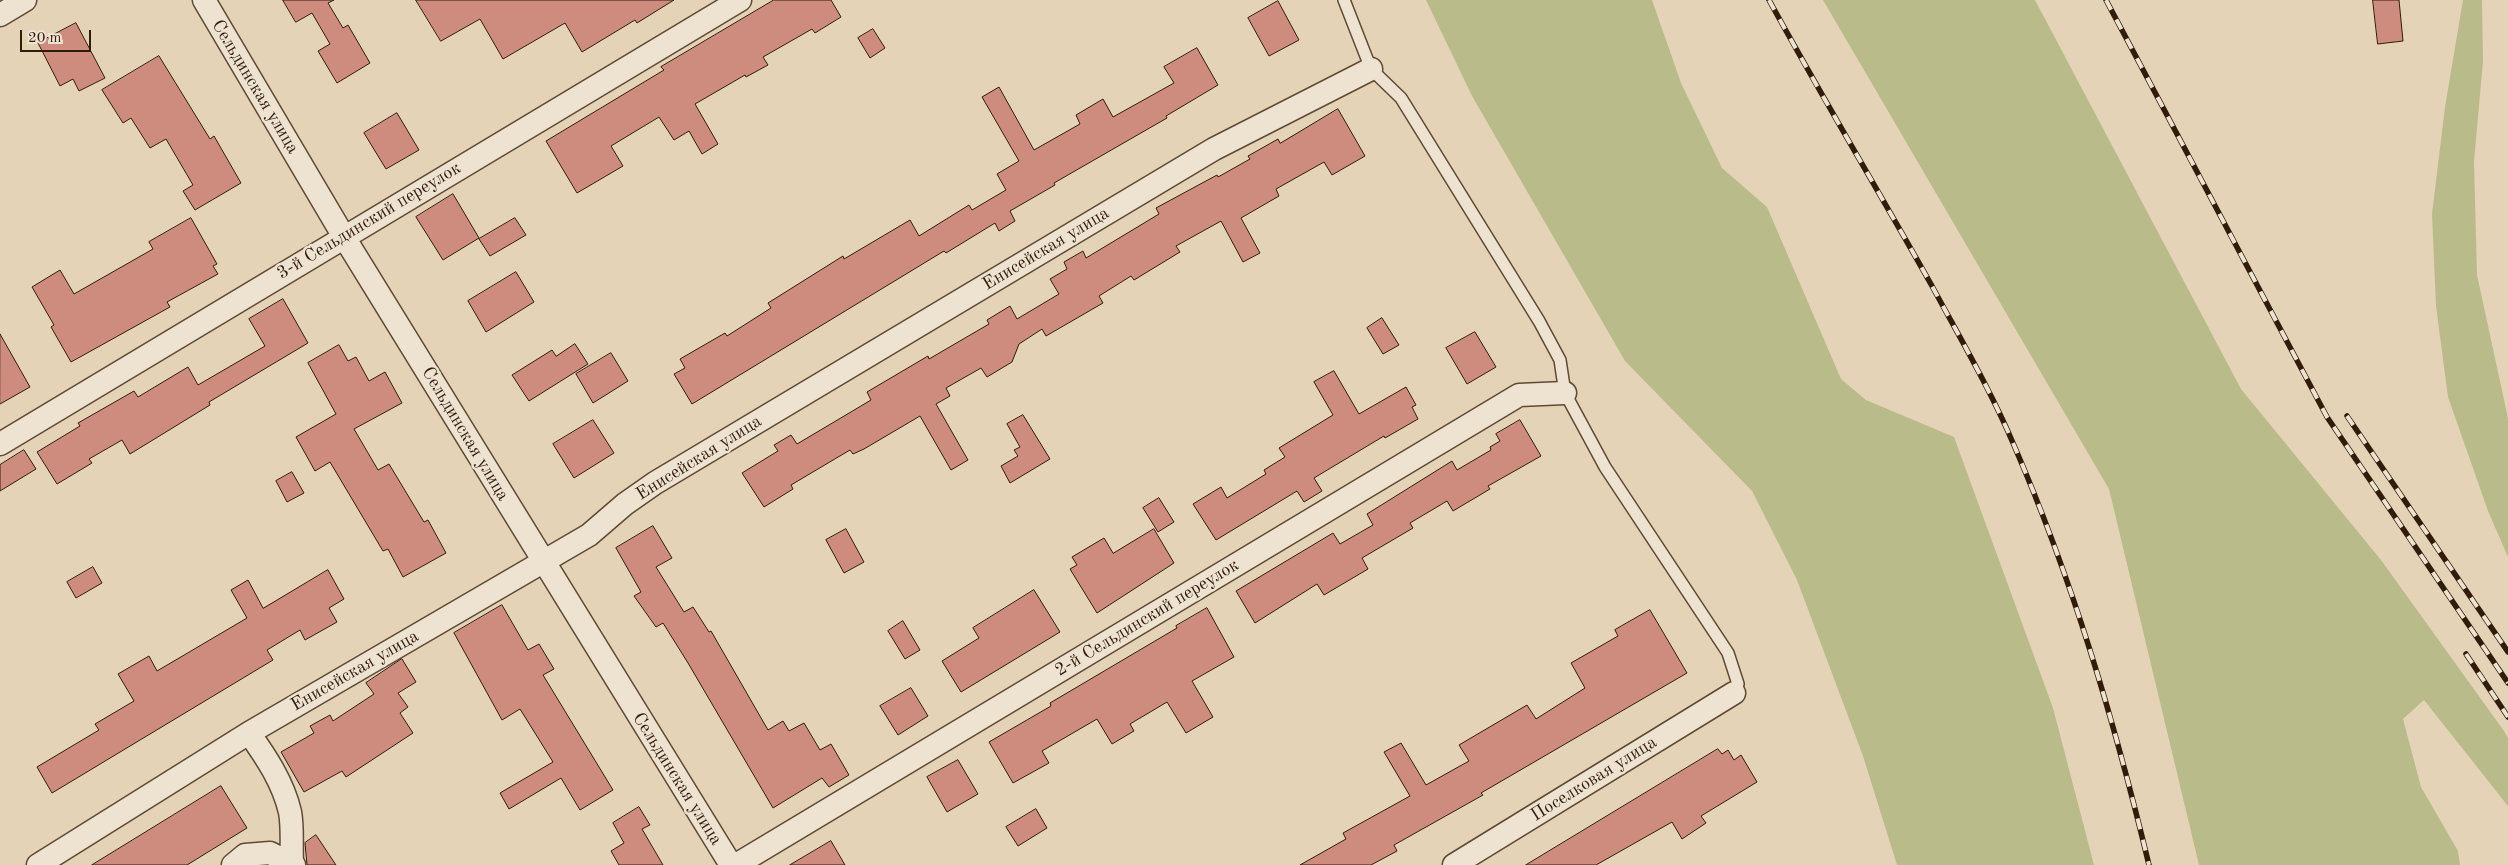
<!DOCTYPE html>
<meta charset="utf-8">
<style>
body{margin:0}
#map{position:relative;width:2508px;height:865px;overflow:hidden;background:#e5d3b7;font-family:"Old Standard TT",serif}
canvas{display:block}
.scale{position:absolute;left:20px;top:30px;width:71px;height:22px;box-sizing:border-box;border:2px solid #311c0a;border-top:0;padding-left:6px;font-size:15px;line-height:18px;white-space:nowrap;color:#311c0a;-webkit-text-stroke:4px #eee2d0;paint-order:stroke}
</style>
<div id="map">
<canvas width="2508" height="865"></canvas>
<div class="scale">20 m</div>
</div>
<script>
const g = document.querySelector('canvas').getContext('2d');
g.lineJoin = 'round';
function fillPath(path, color) { g.fillStyle = color; g.fill(path, 'evenodd'); }
function trace(path, color, width, dash) { g.strokeStyle = color; g.lineWidth = width; g.lineCap = dash ? 'butt' : 'round'; g.setLineDash(dash || []); g.stroke(path); }
function label(font, color, halo, rows, align = 'center') {
  g.font = font + ' "Old Standard TT",serif'; g.lineWidth = 5; g.setLineDash([]); g.textBaseline = 'middle'; g.strokeStyle = halo; g.fillStyle = color; for (const [text, x, y, turn = 0] of rows) {
    g.save(); g.translate(x, y); g.rotate((+turn || 0) * Math.PI / 180); g.textAlign = isNaN(turn) ? turn : align; if (halo) g.strokeText(text, 0, 0); g.fillText(text, 0, 0); g.restore();
  }
}
const green = new Path2D(`
 M 1426,0 L 1652,0 L 1681,83 L 1722,168 L 1767,207 L 1841,379 L 1866,400 L 1954,437 L 2053,708 L 2094,865 L 1897,865 L 1863,756 L 1797,580 L 1752,491 L 1625,361 L 1472,96 Z
 M 1823,0 L 2035,0 L 2241,389 L 2381,560 L 2504,731 L 2508,738 L 2508,806 L 2424,700 L 2403,719 L 2421,787 L 2458,851 L 2460,865 L 2199,865 L 2109,489 Z
 M 2463,0 L 2482,0 L 2483,61 L 2474,162 L 2477,275 L 2508,418 L 2508,557 L 2488,511 L 2448,397 L 2436,306 L 2432,214 L 2445,107 Z`);
const building = new Path2D(`
 M 283,0 L 334,0 L 328,3 L 343,28 L 348,25 L 370,63 L 337,83 L 318,51 L 330,44 L 312,13 L 296,22 Z
 M 416,0 L 674,0 L 637,23 L 635,20 L 582,52 L 565,23 L 503,59 L 480,19 L 441,41 Z
 M 774,0 L 831,0 L 841,17 L 815,33 L 812,29 L 763,57 L 768,65 L 746,77 L 745,75 L 695,104 L 718,144 L 702,154 L 689,131 L 674,140 L 659,117 L 611,146 L 623,166 L 577,193 L 546,141 L 664,70 L 661,67 Z
 M 2373,0 L 2399,0 L 2403,41 L 2378,44 Z
 M 1278,1 L 1299,40 L 1269,56 L 1248,18 Z
 M 76,23 L 105,78 L 79,91 L 73,79 L 60,86 L 38,43 Z
 M 873,29 L 885,48 L 870,58 L 858,38 Z
 M 1197,48 L 1218,85 L 1166,116 L 1167,118 L 1054,183 L 1055,185 L 1010,211 L 1015,221 L 999,231 L 995,223 L 946,253 L 944,251 L 692,404 L 674,374 L 685,368 L 680,359 L 725,333 L 727,336 L 771,308 L 768,303 L 843,256 L 844,259 L 910,220 L 919,236 L 969,205 L 972,210 L 1006,190 L 997,174 L 1019,161 L 982,97 L 999,87 L 1034,150 L 1080,124 L 1076,115 L 1103,99 L 1113,117 L 1174,83 L 1164,67 Z
 M 159,56 L 210,139 L 214,136 L 241,183 L 195,210 L 183,191 L 193,185 L 166,139 L 150,148 L 131,118 L 123,123 L 102,90 Z
 M 1338,109 L 1365,156 L 1332,175 L 1324,162 L 1276,189 L 1279,196 L 1241,218 L 1260,253 L 1243,262 L 1221,221 L 1176,246 L 1180,252 L 1134,280 L 1131,276 L 1099,296 L 1103,303 L 1046,336 L 1042,329 L 1019,344 L 1012,362 L 987,377 L 981,368 L 946,388 L 950,396 L 936,404 L 968,460 L 951,470 L 920,416 L 864,449 L 853,454 L 850,450 L 823,466 L 791,485 L 793,489 L 764,507 L 742,473 L 778,451 L 774,445 L 791,435 L 797,444 L 871,400 L 867,392 L 928,356 L 929,359 L 989,324 L 987,320 L 1010,306 L 1017,319 L 1059,294 L 1050,279 L 1067,269 L 1064,262 L 1083,251 L 1086,258 L 1159,214 L 1156,208 L 1217,175 L 1218,177 L 1250,159 L 1248,156 L 1278,139 L 1280,143 Z
 M 397,113 L 419,150 L 386,169 L 364,133 Z
 M 453,194 L 479,238 L 443,260 L 416,217 Z
 M 191,218 L 217,264 L 213,266 L 218,274 L 167,302 L 170,307 L 71,362 L 51,327 L 54,325 L 32,287 L 60,270 L 74,294 L 153,249 L 149,242 Z
 M 515,218 L 526,235 L 490,256 L 479,239 Z
 M 516,272 L 534,302 L 486,332 L 468,301 Z
 M 283,299 L 308,343 L 209,402 L 210,405 L 130,454 L 122,440 L 89,459 L 92,463 L 57,484 L 37,452 L 80,426 L 78,423 L 134,391 L 138,397 L 188,367 L 198,385 L 265,346 L 249,319 Z
 M 1382,318 L 1399,345 L 1383,354 L 1367,328 Z
 M 1475,332 L 1496,367 L 1467,384 L 1446,348 Z
 M 0,334 L 30,387 L 0,404 Z
 M 575,344 L 588,364 L 529,401 L 512,375 L 552,350 L 556,356 Z
 M 339,345 L 348,361 L 356,357 L 369,381 L 385,372 L 402,403 L 354,429 L 378,470 L 389,464 L 424,522 L 428,520 L 446,553 L 403,577 L 388,549 L 383,551 L 330,462 L 315,471 L 296,437 L 336,414 L 308,363 Z
 M 611,353 L 628,381 L 593,403 L 576,374 Z
 M 1334,371 L 1359,414 L 1406,387 L 1416,405 L 1412,407 L 1418,419 L 1385,438 L 1384,436 L 1314,478 L 1322,491 L 1304,502 L 1297,491 L 1216,540 L 1193,504 L 1221,487 L 1227,498 L 1266,474 L 1264,470 L 1285,457 L 1279,448 L 1333,415 L 1314,382 Z
 M 1023,415 L 1050,459 L 1010,483 L 1001,466 L 1018,456 L 1014,450 L 1020,447 L 1007,424 Z
 M 593,420 L 614,453 L 574,478 L 553,444 Z
 M 1520,420 L 1541,456 L 1488,486 L 1490,489 L 1453,511 L 1447,501 L 1410,523 L 1413,528 L 1362,558 L 1368,569 L 1324,595 L 1317,584 L 1255,623 L 1236,591 L 1333,533 L 1340,544 L 1373,525 L 1367,514 L 1452,461 L 1457,470 L 1491,450 L 1490,447 L 1500,441 L 1496,434 Z
 M 24,450 L 36,469 L 0,491 L 0,465 Z
 M 292,472 L 304,493 L 287,502 L 276,481 Z
 M 1159,498 L 1174,522 L 1158,532 L 1143,508 Z
 M 653,526 L 672,558 L 656,567 L 684,612 L 693,607 L 709,632 L 711,631 L 768,730 L 783,721 L 789,731 L 804,723 L 820,750 L 831,744 L 849,775 L 829,787 L 822,778 L 773,808 L 688,663 L 663,623 L 656,627 L 634,596 L 641,592 L 616,548 Z
 M 846,529 L 864,562 L 844,573 L 826,540 Z
 M 1154,529 L 1174,563 L 1097,613 L 1070,569 L 1077,565 L 1072,557 L 1104,538 L 1113,553 Z
 M 93,567 L 102,583 L 76,598 L 67,582 Z
 M 328,570 L 344,599 L 329,608 L 337,622 L 305,640 L 300,630 L 267,650 L 273,660 L 52,793 L 37,767 L 99,730 L 95,724 L 134,701 L 118,674 L 149,656 L 157,671 L 247,618 L 231,590 L 248,580 L 263,608 Z
 M 1034,590 L 1060,632 L 961,692 L 942,661 L 979,638 L 973,628 Z
 M 502,605 L 528,650 L 539,644 L 554,669 L 543,675 L 613,790 L 580,810 L 561,778 L 509,809 L 500,793 L 553,762 L 520,709 L 502,720 L 454,633 Z
 M 1207,608 L 1234,657 L 1192,681 L 1213,717 L 1186,733 L 1167,702 L 1130,724 L 1134,731 L 1112,744 L 1097,719 L 1042,751 L 1049,763 L 1013,783 L 989,742 L 1051,706 L 1050,703 L 1177,628 L 1176,626 Z
 M 1650,610 L 1687,673 L 1481,793 L 1483,795 L 1394,845 L 1397,851 L 1371,865 L 1300,865 L 1346,839 L 1343,833 L 1410,796 L 1384,752 L 1401,743 L 1426,785 L 1469,761 L 1459,745 L 1527,705 L 1536,719 L 1585,688 L 1571,663 L 1618,636 L 1615,630 Z
 M 903,621 L 920,650 L 905,659 L 888,631 Z
 M 402,659 L 416,682 L 398,693 L 408,707 L 400,713 L 413,733 L 346,777 L 342,771 L 304,792 L 281,752 L 314,733 L 310,726 L 330,715 L 333,721 L 374,694 L 366,683 Z
 M 911,688 L 928,716 L 898,735 L 880,706 Z
 M 1718,749 L 1722,754 L 1728,750 L 1734,760 L 1741,755 L 1757,782 L 1701,816 L 1706,823 L 1682,839 L 1672,822 L 1596,865 L 1526,865 Z
 M 958,760 L 978,794 L 947,812 L 927,777 Z
 M 221,786 L 247,828 L 187,865 L 92,865 Z
 M 639,807 L 650,825 L 642,829 L 663,865 L 619,865 L 611,851 L 624,843 L 613,823 Z
 M 1036,809 L 1047,828 L 1018,846 L 1006,827 Z
 M 316,835 L 336,865 L 307,865 L 305,843 Z
 M 831,841 L 845,865 L 790,865 Z`);
const lane = new Path2D(`
 M 1344,0 L 1371,69 L 1401,98 L 1539,321 L 1560,360 L 1565,393 L 1605,467 L 1728,653 L 1738,684 L 1734,693`);
const street = new Path2D(`
 M 204,0 L 344,237 L 731,865
 M 0,15 L 25,0
 M 0,444 L 740,0
 M 249,733 C 266,757 283,782 290,812 C 293,828 291,846 292,863
 M 38,865 L 249,733 L 589,535 L 625,504 L 655,483 L 1214,149 L 1371,69
 M 233,865 L 245,855 L 270,853 L 294,865
 M 736,865 L 1519,395 L 1565,393
 M 1454,865 L 1734,693`);
const rail = new Path2D(`
 M 1769,0 C 1822,97 1878,190 1932,286 C 1960,338 1990,389 2013,443 C 2073,581 2114,720 2149,865
 M 2106,0 L 2327,417 L 2508,683
 M 2347,416 L 2508,652
 M 2466,654 L 2508,717`);
const streetNames = [
 ["Сельдинская улица",255,87,59],
 ["3-й Сельдинский переулок",369,221,-31],
 ["Енисейская улица",1046,249,-31],
 ["Сельдинская улица",465,434,59],
 ["Енисейская улица",699,458,-32],
 ["2-й Сельдинский переулок",1147,618,-31],
 ["Енисейская улица",355,671,-30],
 ["Сельдинская улица",677,779,58],
 ["Поселковая улица",1594,779,-32]
];
fillPath(green, '#babb8a');
fillPath(building, '#ce8c7f');
trace(building, '#311c0a', 1);
trace(lane, '#5e4a35', 14);
trace(street, '#5e4a35', 25);
trace(lane, '#eee2d0', 11);
trace(street, '#eee2d0', 22);
trace(rail, '#311c0a', 5.5);
trace(rail, '#eee2d0', 4, [11]);
label('18px', '#311c0a', '#eee2d0', streetNames);
</script>
